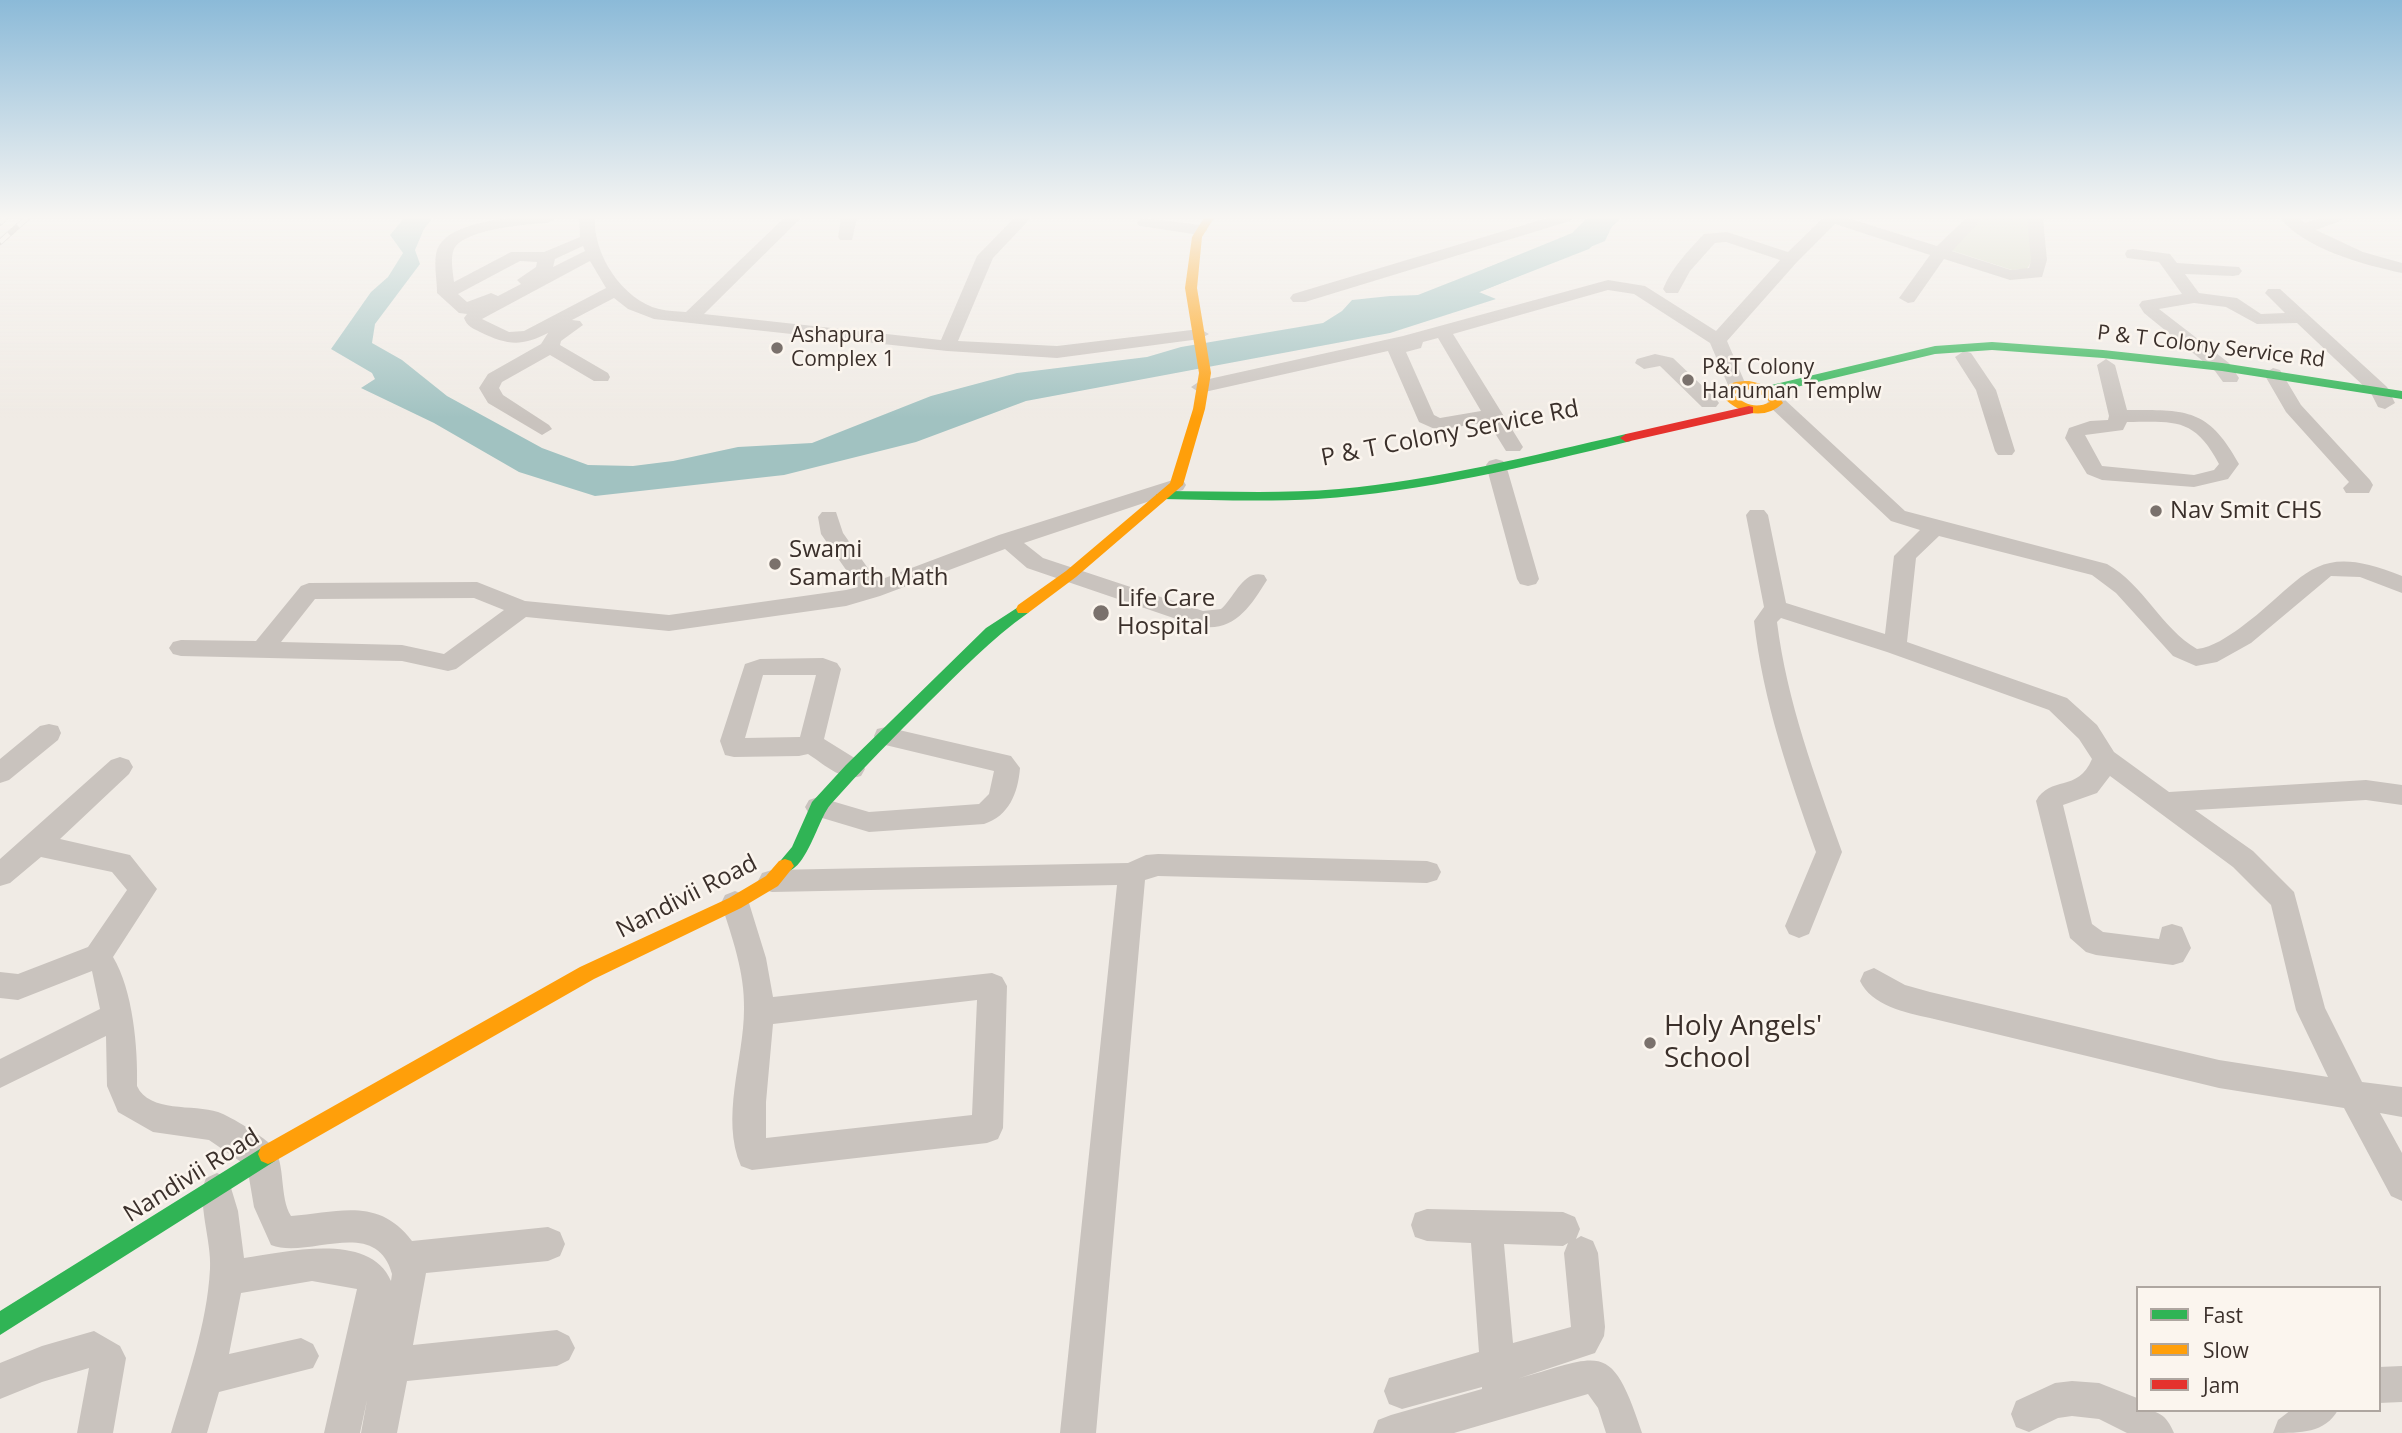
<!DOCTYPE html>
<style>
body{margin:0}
#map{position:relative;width:2402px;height:1433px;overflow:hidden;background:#f0ebe5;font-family:"Open Sans",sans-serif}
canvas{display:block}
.legend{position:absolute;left:2136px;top:1286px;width:245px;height:126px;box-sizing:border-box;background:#fbf5ee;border:2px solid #aea6a0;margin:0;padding:9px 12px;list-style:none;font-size:21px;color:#3b302b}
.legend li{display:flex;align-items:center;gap:14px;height:35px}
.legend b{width:35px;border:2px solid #aea6a0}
</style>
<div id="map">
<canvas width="2402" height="1433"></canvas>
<ul class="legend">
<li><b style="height:9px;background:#30b455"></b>Fast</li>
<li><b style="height:9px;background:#ff9f0a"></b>Slow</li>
<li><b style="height:9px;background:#e5322d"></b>Jam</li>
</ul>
</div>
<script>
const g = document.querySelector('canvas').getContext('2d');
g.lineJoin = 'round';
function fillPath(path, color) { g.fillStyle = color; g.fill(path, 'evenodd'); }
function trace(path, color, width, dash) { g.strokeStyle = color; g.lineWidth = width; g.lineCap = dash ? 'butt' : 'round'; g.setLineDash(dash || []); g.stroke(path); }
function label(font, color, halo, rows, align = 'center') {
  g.font = font + ' "Open Sans",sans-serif'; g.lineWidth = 5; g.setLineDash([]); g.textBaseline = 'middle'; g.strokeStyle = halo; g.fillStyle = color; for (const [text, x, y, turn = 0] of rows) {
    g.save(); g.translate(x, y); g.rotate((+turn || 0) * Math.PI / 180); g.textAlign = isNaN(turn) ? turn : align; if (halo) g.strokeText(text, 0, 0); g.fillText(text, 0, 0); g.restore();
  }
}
const green = new Path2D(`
 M 1983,218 L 2028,218 L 2032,260 L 2027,269 L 2012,270 L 1950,250 Z`);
const water = new Path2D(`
 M 404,218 L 433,218 L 424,229 L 415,250 L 420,264 L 375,324 L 372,343 L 402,360 L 447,396 L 542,448 L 588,465 L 633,466 L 673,461 L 738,447 L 812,443 L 931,396 L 1017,373 L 1147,357 L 1181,347 L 1323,323 L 1342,311 L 1352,300 L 1390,296 L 1449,294 L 1484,269 L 1572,233 L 1587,218 L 1621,218 L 1589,249 L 1479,292 L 1496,299 L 1390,333 L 1026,401 L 916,442 L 784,475 L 595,496 L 519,472 L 434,423 L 361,388 L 375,379 L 372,373 L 331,349 L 371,292 L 388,277 L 403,253 L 390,235 Z`);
const river = new Path2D(`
 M 1588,218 L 1616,218 L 1605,241 L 1413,319 L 1389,324 L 1378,321 L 1373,314 L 1378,307 L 1395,304 L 1583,230 Z`);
const street = new Path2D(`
 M 507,218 L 556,218 L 548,223 C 528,224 464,229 454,249 C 450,258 453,272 454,282 L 511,252 L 544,252 L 580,237 L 579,218 L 595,218 C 593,255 623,300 659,309 C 667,311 677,311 686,312 L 784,218 L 801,218 L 704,314 L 941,340 L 977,256 L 1014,218 L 1031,218 L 993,258 L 958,341 L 1057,346 L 1200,329 L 1209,334 L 1200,339 L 1057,358 L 947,351 L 654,319 L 628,309 L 614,298 L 572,320 L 580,321 L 583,325 L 561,341 L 560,345 L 608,373 L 610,377 L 608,381 L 594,381 L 550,355 L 502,382 L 499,388 L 503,395 L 549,425 L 552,429 L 542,435 L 488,403 L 479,388 L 488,374 L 541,344 L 548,333 C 521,347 507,345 480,332 C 472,328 467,326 464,318 L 467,314 L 459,313 L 437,293 C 437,280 434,267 436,254 C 441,227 485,222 507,218 ZM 583,246 L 585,251 L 553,267 L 555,259 ZM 520,261 L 537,262 L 536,267 L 517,280 L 521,284 L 498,296 L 491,293 L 467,302 L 458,294 ZM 590,261 L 606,288 L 524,331 L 509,332 L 482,319 Z
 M 841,218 L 857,218 L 852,240 L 840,240 L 838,237 Z
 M 1145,218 L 1200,225 L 1208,230 L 1200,235 L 1139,226 L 1137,223 L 1139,220 Z
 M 1547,218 L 1572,218 L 1570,221 L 1305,302 L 1293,302 L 1290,298 L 1293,294 Z
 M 1823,218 L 1848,218 L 1937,246 L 1966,218 L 1983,218 L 1952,251 L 2011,270 L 2029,268 L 2031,260 L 2027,218 L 2043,218 L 2047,260 L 2042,277 L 2010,280 L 1944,259 L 1914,302 L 1908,303 L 1899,298 L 1930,255 L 1835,224 L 1797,262 L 1727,341 L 1746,385 L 1737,391 L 1728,385 L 1710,343 L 1634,294 L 1608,290 L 1453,334 L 1523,447 L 1520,451 L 1506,451 L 1488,422 L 1437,430 L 1419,422 L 1388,351 L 1200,393 L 1191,387 L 1200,381 L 1403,336 L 1608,280 L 1645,286 L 1716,331 L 1780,260 L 1726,242 L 1715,243 L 1690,271 L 1678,293 L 1666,293 L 1663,289 C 1672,267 1688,251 1704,234 L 1727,232 L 1788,252 ZM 1438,338 L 1481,411 L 1440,418 L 1434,415 L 1406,352 L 1421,348 L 1423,342 Z
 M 2280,218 L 2298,218 L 2305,223 L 2319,218 L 2342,218 L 2340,221 L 2316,230 L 2363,252 L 2402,263 L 2402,273 C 2364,265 2305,249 2280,218 Z
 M 2133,249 L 2170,254 L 2177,263 L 2239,267 L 2242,271 L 2239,275 L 2233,276 L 2185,274 L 2199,293 L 2237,298 L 2261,314 L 2285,313 L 2265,293 L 2268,289 L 2280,289 L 2387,387 L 2395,403 L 2385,409 L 2378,407 L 2371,393 L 2297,323 L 2257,324 L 2226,307 L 2194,303 L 2159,309 L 2229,363 L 2239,378 L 2237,382 L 2223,382 L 2215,371 L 2144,313 L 2139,305 L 2142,301 L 2182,294 L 2159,262 L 2127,258 L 2125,254 L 2127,250 Z
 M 1964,351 L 1971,353 L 1996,390 L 2015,451 L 2012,455 L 1998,455 L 1995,451 L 1976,390 L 1955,357 Z
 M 1655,354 L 1673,358 L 1716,399 L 1719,403 L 1716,407 L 1702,407 L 1660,366 L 1644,369 L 1635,363 L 1637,359 Z
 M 2106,359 L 2115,365 L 2127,410 C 2187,410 2208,408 2239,464 L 2228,479 L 2194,487 L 2102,480 L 2087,474 L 2065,438 L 2069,428 L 2090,421 L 2108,420 L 2109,416 L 2097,365 ZM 2127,422 C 2175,422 2194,417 2219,464 L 2214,470 L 2194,475 L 2102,466 L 2085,435 L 2123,430 Z
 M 2273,368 L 2280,370 L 2301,405 L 2370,480 L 2373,485 L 2369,493 L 2346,493 L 2343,488 L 2349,482 L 2286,412 L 2264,374 Z
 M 1777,397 L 1784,399 L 1905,511 L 2107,564 C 2144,585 2161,628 2197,649 C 2213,647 2227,637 2240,628 C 2307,579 2311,539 2402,576 L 2402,593 L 2360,577 L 2331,576 L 2251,643 L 2217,662 L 2196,666 L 2173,656 L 2116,593 L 2092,575 L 1939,536 L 1916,558 L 1907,642 L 2067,698 L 2097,725 L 2114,752 L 2169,792 L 2366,780 L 2402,785 L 2402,805 L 2366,800 L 2195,810 L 2253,851 L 2294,892 L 2325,1008 L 2362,1082 L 2402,1087 L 2402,1117 L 2380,1113 L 2402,1153 L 2402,1201 L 2391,1196 L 2344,1108 L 2219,1088 L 1930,1018 C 1906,1013 1871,1005 1860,981 L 1864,972 L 1874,968 L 1905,985 L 1930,992 L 2219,1060 L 2328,1077 L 2296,1010 L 2271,905 L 2233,867 L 2110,776 L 2097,793 L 2063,805 L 2092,924 L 2103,932 L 2159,939 L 2162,927 L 2172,924 L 2182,927 L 2191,948 L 2183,962 L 2173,965 L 2096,955 L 2086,952 L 2070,938 L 2036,801 C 2050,775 2078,793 2092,759 L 2079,739 L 2049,710 L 1887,652 L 1781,618 L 1777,622 C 1787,702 1815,776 1842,852 L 1809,934 L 1799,938 L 1789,934 L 1785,926 L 1816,852 C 1789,776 1763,701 1754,621 L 1764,607 L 1746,515 L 1750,510 L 1764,510 L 1768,515 L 1786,603 L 1885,634 L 1894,556 L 1920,530 L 1891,521 L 1770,407 L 1767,403 L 1770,399 Z
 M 1496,459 L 1503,461 L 1506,465 L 1539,579 L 1536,584 L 1528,586 L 1520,584 L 1517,579 L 1486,465 L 1489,461 Z
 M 1176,479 L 1183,480 L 1186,485 L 1183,490 L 1024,543 L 1043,558 L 1203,611 L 1221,609 C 1235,597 1243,569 1264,575 L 1267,580 C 1249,609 1232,635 1194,625 L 1027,568 L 1005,549 L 880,596 L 846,606 L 669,631 L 526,617 L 456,669 L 448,671 L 402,661 L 181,656 L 173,654 L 169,648 L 173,642 L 181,640 L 256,641 L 301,586 L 309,583 L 477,582 L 525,601 L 669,615 L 846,590 L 858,587 L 821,534 L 818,517 L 822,512 L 836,512 L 843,533 L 877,581 L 999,535 ZM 474,598 L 504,610 L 444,654 L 402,645 L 281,642 L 315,599 Z
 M 823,658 L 837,663 L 841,669 L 824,739 L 861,762 L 865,769 L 861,776 C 842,782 824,764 808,754 L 799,756 L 734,757 L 725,755 L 720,741 L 745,664 L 760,659 ZM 763,675 L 816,675 L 800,737 L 745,738 Z
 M 49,724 L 58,726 L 61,733 L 58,740 L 9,780 L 0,783 L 0,759 L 40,726 Z
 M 886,727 L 1011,756 L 1020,768 C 1018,793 1009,816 984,824 L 869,832 L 809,814 L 805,807 L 809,800 L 818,797 L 869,812 L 979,804 L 989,794 L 994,771 L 877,743 L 874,736 L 877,729 Z
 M 120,757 L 129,760 L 133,767 L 129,774 L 60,839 L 130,855 L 157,889 L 113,957 C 133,990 138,1048 137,1086 C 149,1113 194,1104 218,1112 C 230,1116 266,1138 273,1147 C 286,1163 279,1197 291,1216 C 337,1213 378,1196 412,1241 L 548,1227 L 560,1232 L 565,1244 L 560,1256 L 548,1261 L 426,1273 L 413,1345 L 557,1330 L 569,1336 L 575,1348 L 569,1360 L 557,1366 L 407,1381 L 397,1433 L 361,1433 L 367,1400 L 360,1433 L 324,1433 L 357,1289 L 312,1281 L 241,1293 L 229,1354 L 301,1338 L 313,1344 L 319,1356 L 313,1368 L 219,1392 L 207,1433 L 171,1433 C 187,1380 207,1325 210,1269 C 212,1241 196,1201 206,1178 L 217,1173 L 228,1178 L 238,1211 L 244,1258 C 286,1252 370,1231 391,1281 L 392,1274 C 376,1215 308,1260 271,1245 L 254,1207 L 247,1166 L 209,1140 L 153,1132 L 118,1112 L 107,1086 L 106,1036 L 0,1088 L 0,1059 L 100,1009 L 92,971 L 18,1000 L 0,998 L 0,972 L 18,974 L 88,947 L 127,890 L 112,872 L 41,857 L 10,883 L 0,886 L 0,859 L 111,760 Z
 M 1158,854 L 1427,861 L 1437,864 L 1441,872 L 1437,880 L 1427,883 L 1158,876 L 1145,880 L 1096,1433 L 1060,1433 L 1117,885 L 772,892 L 762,889 L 758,881 L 762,873 L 772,870 L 1128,863 L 1146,855 Z
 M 735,891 L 745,895 L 749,903 L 766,958 L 773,997 L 992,973 L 1002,977 L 1007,986 L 1003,1128 L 998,1139 L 987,1143 L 752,1170 L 741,1166 C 720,1118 744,1059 744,1009 C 745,973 732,937 721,903 L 725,895 ZM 977,1000 L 972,1115 L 766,1138 L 766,1102 L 773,1024 Z
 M 1427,1209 L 1563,1212 L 1575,1217 L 1580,1229 L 1576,1239 L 1581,1236 L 1593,1241 L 1598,1253 L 1605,1327 L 1604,1336 L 1595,1353 L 1517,1379 C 1602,1355 1611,1339 1642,1433 L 1606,1433 L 1598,1408 L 1588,1394 L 1454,1433 L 1373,1433 L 1378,1420 L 1391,1415 L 1482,1389 L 1482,1387 L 1402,1409 L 1389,1404 L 1384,1391 L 1389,1378 L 1479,1352 L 1471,1243 L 1427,1241 L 1415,1237 L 1411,1225 L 1415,1213 ZM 1568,1243 L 1564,1253 L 1571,1327 L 1513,1343 L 1504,1244 L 1563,1246 Z
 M 94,1331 L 120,1346 L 126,1358 L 113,1433 L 77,1433 L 89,1368 L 42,1382 L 0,1399 L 0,1363 L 42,1346 Z
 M 2402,1366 L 2402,1402 L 2379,1403 L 2379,1367 Z
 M 2072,1381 L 2099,1383 L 2137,1398 L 2138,1410 C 2158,1410 2166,1414 2174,1433 L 2127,1433 L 2099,1419 L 2072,1416 L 2058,1418 L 2029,1432 L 2016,1427 L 2011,1414 L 2016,1401 L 2055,1383 Z
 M 2291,1410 L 2338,1410 C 2325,1433 2301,1433 2273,1433 L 2278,1420 Z`);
const fast = new Path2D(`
 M 1992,342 L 2103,350 L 2222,363 L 2402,391 L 2402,399 L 2222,371 L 2103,358 L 1992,350 L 1935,354 L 1767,394 L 1761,390 L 1763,387 L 1935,346 Z
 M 1626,434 L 1632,438 L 1631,441 C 1528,466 1423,492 1317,499 C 1266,502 1214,500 1163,499 L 1156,495 L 1163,491 C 1221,491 1280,494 1339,489 C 1436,480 1531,456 1626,434 Z
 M 1023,604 L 1028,605 L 1030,609 L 1028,613 C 991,639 961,671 928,703 C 895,736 862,769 831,804 C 817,819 805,880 779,871 L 776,866 L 792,847 L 812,802 L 846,765 L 986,628 Z
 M 268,1144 L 275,1147 L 278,1154 L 275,1161 L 0,1335 L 0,1311 Z`);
const slow = new Path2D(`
 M 1204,218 L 1214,218 L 1202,237 L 1197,288 L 1211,373 L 1205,409 L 1183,485 L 1076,577 L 1028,613 L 1018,613 L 1016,609 L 1018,605 L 1066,571 L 1170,483 L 1193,409 L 1199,373 L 1185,288 L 1192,237 Z
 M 1749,381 C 1765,384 1775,389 1783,403 C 1765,421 1738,414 1722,396 C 1725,382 1737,381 1749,381 ZM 1740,389 L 1756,390 L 1770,402 C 1756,409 1746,405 1734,395 Z
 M 785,859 L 791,861 L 794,866 L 778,886 L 741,908 L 594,979 L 275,1161 L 268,1164 L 261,1161 L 258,1154 L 261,1147 L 580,967 L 729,898 L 766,876 L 779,861 Z`);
const jam = new Path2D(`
 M 1749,406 L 1753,407 L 1753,413 L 1626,442 L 1620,438 L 1626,434 Z`);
const rail = new Path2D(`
 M 0,223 L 5,218
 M 0,242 L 27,218`);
const markers = [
 [777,348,7,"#7a716c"],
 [1688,380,7,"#7a716c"],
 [2156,511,7,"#7a716c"],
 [775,564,7,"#7a716c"],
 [1101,613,9,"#7a716c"],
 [1650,1043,7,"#7a716c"]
];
const farPoinames = [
 ["Ashapura",791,336],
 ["Complex 1",791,360],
 ["P&T Colony",1702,368],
 ["Hanuman Templw",1702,392]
];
const farStreetnames = [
 ["P & T Colony Service Rd",2211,347,7]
];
const streetNames = [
 ["P & T Colony Service Rd",1450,434,-11],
 ["Nandivii Road",687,897,-27],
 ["Nandivii Road",192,1176,-32]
];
const poiNames = [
 ["Nav Smit CHS",2170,511],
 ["Swami",789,550],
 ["Samarth Math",789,578],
 ["Life Care",1117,599],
 ["Hospital",1117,627]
];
const nearPoinames = [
 ["Holy Angels'",1664,1027],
 ["School",1664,1059]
];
fillPath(green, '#d1d6bf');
fillPath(water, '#a1c2c1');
fillPath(river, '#a1c2c1');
fillPath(street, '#c9c3be');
fillPath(fast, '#30b455');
fillPath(slow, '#ff9f0a');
fillPath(jam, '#e5322d');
trace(rail, '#b1aca8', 6);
trace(rail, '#fbf5ee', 4.5, [12]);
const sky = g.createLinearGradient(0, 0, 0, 418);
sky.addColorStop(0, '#8bbad8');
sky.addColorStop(0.52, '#f8f6f3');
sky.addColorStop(1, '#f8f6f300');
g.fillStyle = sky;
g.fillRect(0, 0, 2402, 418);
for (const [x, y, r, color] of markers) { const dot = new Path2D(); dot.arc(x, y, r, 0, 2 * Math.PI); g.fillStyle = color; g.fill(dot); trace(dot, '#fbf5ee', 2.5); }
label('21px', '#3b302b', '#fbf5ee', farPoinames, 'left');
label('21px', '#3b302b', '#fbf5ee', farStreetnames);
label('24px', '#3b302b', '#fbf5ee', streetNames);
label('24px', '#3b302b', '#fbf5ee', poiNames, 'left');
label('28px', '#3b302b', '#fbf5ee', nearPoinames, 'left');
</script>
